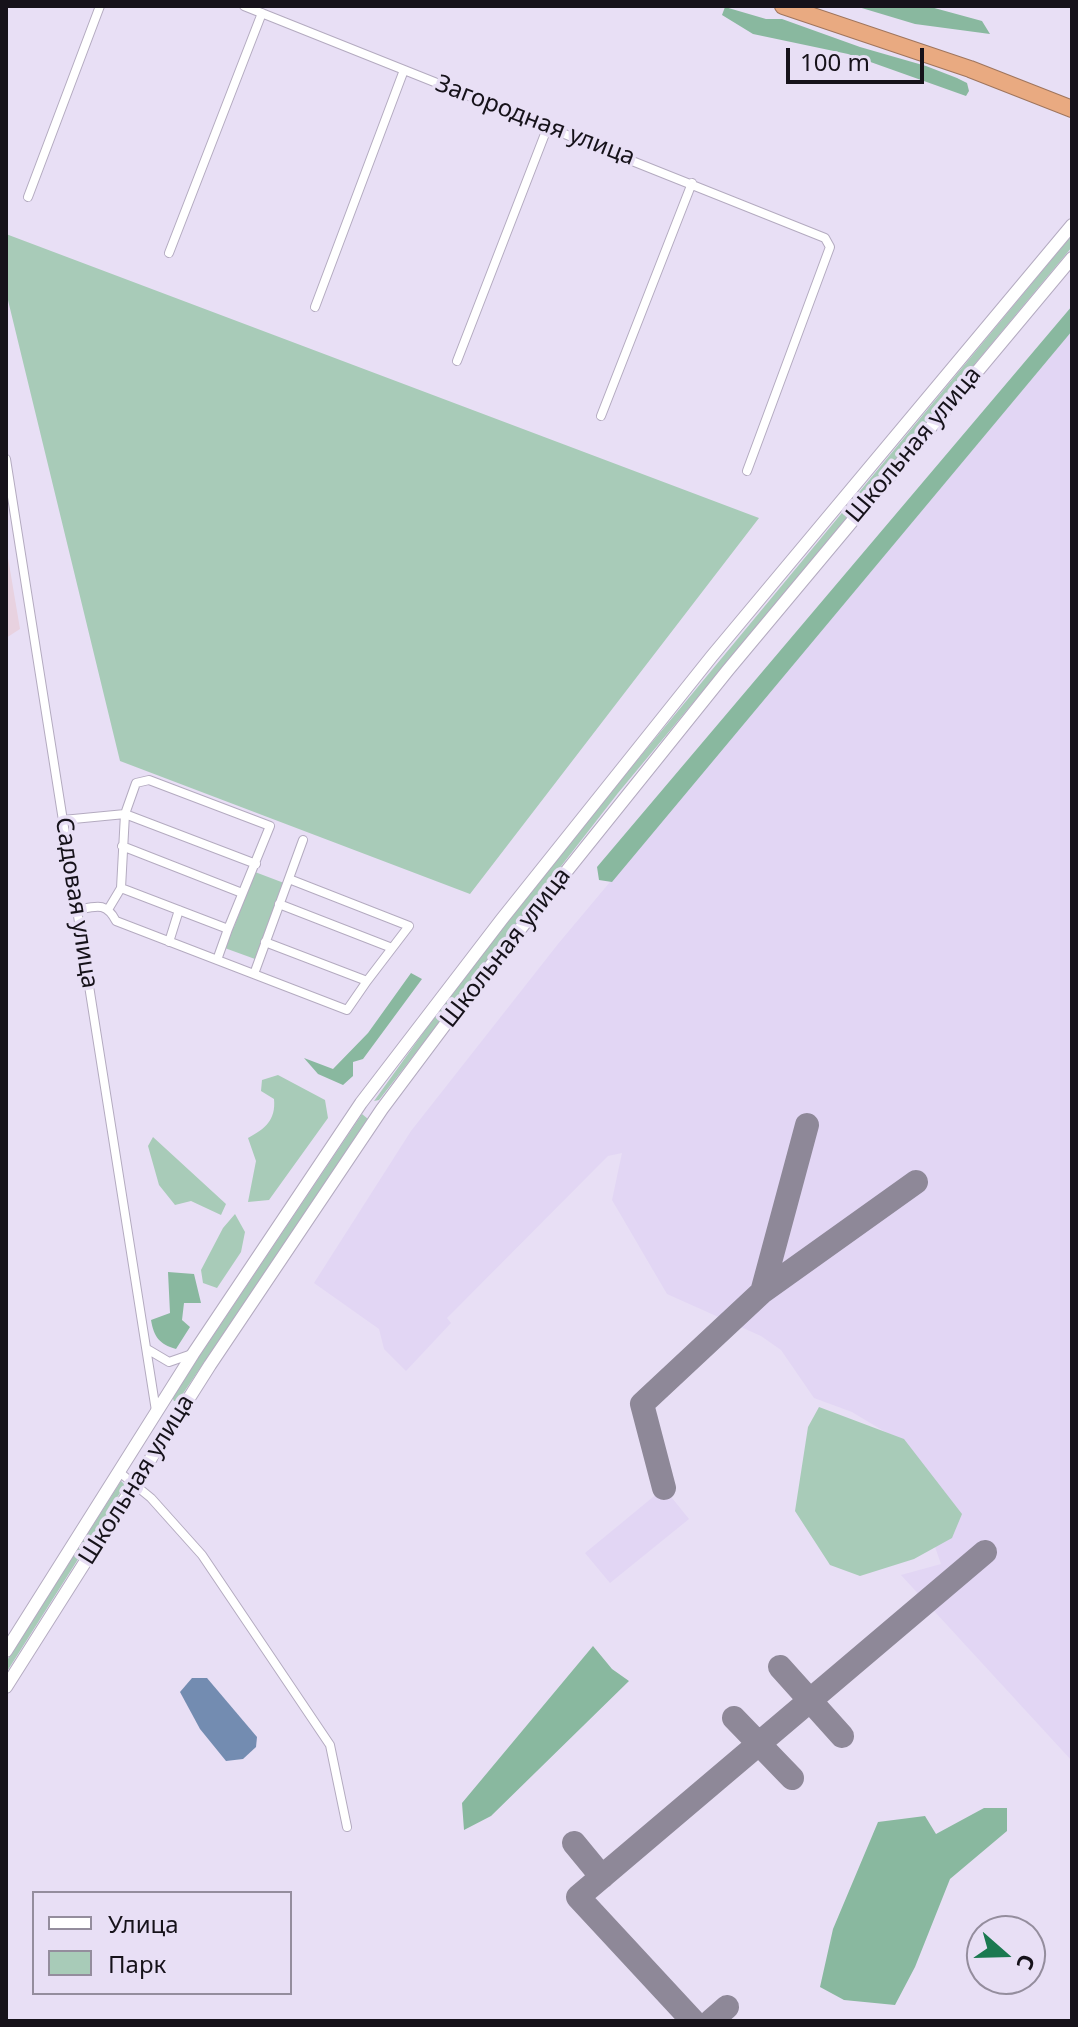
<!DOCTYPE html>
<meta charset="utf-8">
<style>
body{margin:0}
#map{position:relative;width:1078px;height:2027px;overflow:hidden;background:#e8dff5;font-family:"Noto Sans",sans-serif}
canvas{display:block}
.frame{position:absolute;inset:0;border:8px solid #16121a;pointer-events:none}
.legend{position:absolute;left:32px;top:1891px;width:260px;height:104px;box-sizing:border-box;background:#e8dff5;border:2px solid #948d9d;margin:0;padding:10px 14px;list-style:none;font-size:24px;color:#16121a}
.legend li{display:flex;align-items:center;gap:16px;height:40px}
.legend b{width:40px;border:2px solid #948d9d}
.north{position:absolute;left:966px;top:1915px;width:80px;height:80px;box-sizing:border-box;background:#e8dff5;border:2px solid #948d9d;border-radius:50%;rotate:110deg;font-size:22px;font-weight:700;line-height:32px;text-align:center;color:#16121a}
.north::after{content:'';display:block;margin:auto;width:28px;height:36px;background:#1b7950;clip-path:polygon(50% 0,100% 100%,50% 72%,0 100%)}
.scale{position:absolute;left:786px;top:48px;width:138px;height:36px;box-sizing:border-box;border:4px solid #16121a;border-top:0;padding-left:10px;font-size:24px;line-height:28px;white-space:nowrap;color:#16121a;-webkit-text-stroke:6px #e8dff5;paint-order:stroke}
</style>
<div id="map">
<canvas width="1078" height="2027"></canvas>
<div class="frame"></div>
<ul class="legend">
<li><b style="height:10px;background:#fff"></b>Улица</li>
<li><b style="height:22px;background:#a8cbb8"></b>Парк</li>
</ul>
<div class="north">С</div>
<div class="scale">100 m</div>
</div>
<script>
const g = document.querySelector('canvas').getContext('2d');
g.lineJoin = 'round';
function fillPath(path, color) { g.fillStyle = color; g.fill(path, 'evenodd'); }
function trace(path, color, width, dash) { g.strokeStyle = color; g.lineWidth = width; g.lineCap = dash ? 'butt' : 'round'; g.setLineDash(dash || []); g.stroke(path); }
function label(font, color, halo, rows, align = 'center') {
  g.font = font + ' "Noto Sans",sans-serif'; g.lineWidth = 7; g.setLineDash([]); g.textBaseline = 'middle'; g.strokeStyle = halo; g.fillStyle = color; for (const [text, x, y, turn = 0] of rows) {
    g.save(); g.translate(x, y); g.rotate((+turn || 0) * Math.PI / 180); g.textAlign = isNaN(turn) ? turn : align; if (halo) g.strokeText(text, 0, 0); g.fillText(text, 0, 0); g.restore();
  }
}
const built = new Path2D(`
 M 1072,331 L 1072,1761 L 901,1575 L 941,1564 L 897,1439 L 852,1412 L 814,1398 L 781,1350 L 761,1336 L 667,1294 L 612,1200 L 622,1153 L 608,1156 L 447,1318 L 451,1323 L 406,1371 L 384,1349 L 379,1329 L 314,1283 L 411,1131 L 558,944 Z
 M 664,1488 L 689,1519 L 610,1583 L 585,1553 Z`);
const industrial = new Path2D(`
 M 6,546 L 20,629 L 6,638 Z`);
const green = new Path2D(`
 M 6,234 L 759,518 L 470,894 L 120,761 L 6,292 Z
 M 1072,235 L 1072,247 L 618,793 L 379,1100 L 374,1101 L 457,986 L 615,787 Z
 M 255,872 L 284,883 L 255,959 L 222,947 L 230,926 L 234,927 Z
 M 278,1075 L 325,1100 L 328,1118 L 269,1200 L 248,1202 L 256,1161 L 248,1138 C 265,1129 276,1120 274,1099 L 261,1091 L 262,1080 Z
 M 362,1114 L 368,1119 L 178,1401 L 174,1401 L 172,1397 Z
 M 153,1137 L 226,1204 L 221,1215 L 191,1201 L 175,1205 L 159,1185 L 148,1146 Z
 M 235,1214 L 245,1232 L 241,1252 L 217,1288 L 203,1283 L 201,1270 L 223,1228 Z
 M 819,1407 L 904,1439 L 962,1514 L 952,1538 L 914,1559 L 860,1576 L 830,1565 L 795,1511 L 808,1427 Z
 M 121,1481 L 125,1485 L 6,1673 L 6,1662 Z`);
const forest = new Path2D(`
 M 855,6 L 927,6 L 982,21 L 990,34 L 915,24 Z
 M 725,7 L 766,19 L 782,19 L 860,47 L 926,66 L 957,78 L 967,83 L 969,91 L 966,96 L 848,54 L 753,34 L 722,15 Z
 M 1072,306 L 1072,331 L 612,882 L 599,880 L 597,867 Z
 M 411,973 L 422,979 L 363,1059 L 353,1062 L 353,1076 L 343,1085 L 318,1074 L 304,1058 L 333,1069 L 368,1033 Z
 M 168,1272 L 194,1274 L 201,1303 L 184,1303 L 182,1320 L 190,1327 L 176,1349 C 159,1344 154,1337 151,1320 L 170,1313 Z
 M 593,1646 L 612,1669 L 629,1681 L 491,1816 L 464,1830 L 462,1803 Z
 M 984,1808 L 1007,1808 L 1007,1831 L 950,1879 L 915,1967 L 895,2005 L 844,2000 L 820,1987 L 833,1929 L 878,1822 L 925,1816 L 936,1834 Z`);
const water = new Path2D(`
 M 192,1678 L 207,1678 L 257,1737 L 256,1747 L 243,1759 L 226,1761 L 200,1729 L 180,1692 Z`);
const taxiway = new Path2D(`
 M 762,1292 L 807,1125
 M 664,1488 L 642,1404 L 762,1292 L 916,1182
 M 780,1667 L 842,1736
 M 734,1718 L 792,1778
 M 574,1843 L 602,1877
 M 693,2021 L 578,1897 L 985,1552
 M 711,2021 L 727,2007`);
const street = new Path2D(`
 M 244,6 L 825,238 L 830,247 L 747,471
 M 28,197 L 100,6
 M 169,253 L 262,13
 M 315,307 L 404,70
 M 457,361 L 548,126
 M 601,416 L 692,183
 M 6,459 L 156,1411
 M 149,780 L 270,826 L 228,929 L 121,888 L 125,814 L 136,783 Z
 M 63,820 L 125,814 L 256,864
 M 122,846 L 242,893
 M 279,904 L 392,948
 M 109,908 L 121,888
 M 77,910 C 97,906 106,902 116,921 L 347,1010 L 367,981
 M 169,942 L 179,910
 M 265,942 L 367,981 L 409,926 L 289,879
 M 217,960 L 228,929
 M 254,974 L 303,840
 M 147,1349 L 169,1362 L 192,1354
 M 118,1471 L 151,1498 L 202,1555 L 330,1745 L 347,1827`);
const secondary = new Path2D(`
 M 6,1651 L 193,1354 L 361,1103 L 502,919 L 712,656 L 1072,225
 M 6,1687 L 210,1365 L 382,1109 L 468,994 L 728,670 L 1072,258`);
const highway = new Path2D(`
 M 783,6 L 970,69 L 1072,109`);
const streetNames = [
 ["Загородная улица",535,121,21],
 ["Школьная улица",914,445,-50],
 ["Садовая улица",76,903,81],
 ["Школьная улица",506,948,-52],
 ["Школьная улица",137,1480,-58]
];
fillPath(built, '#e2d6f4');
fillPath(industrial, '#e8d2e0');
fillPath(green, '#a8cbb8');
fillPath(forest, '#89b89f');
fillPath(water, '#738cb1');
trace(taxiway, '#8e8898', 24);
trace(street, '#b4abc0', 10);
trace(secondary, '#b4abc0', 14);
trace(highway, '#9f755d', 18);
trace(street, '#fff', 8);
trace(secondary, '#fff', 12);
trace(highway, '#e9aa81', 16);
label('24px', '#16121a', '#e8dff5', streetNames);
</script>
